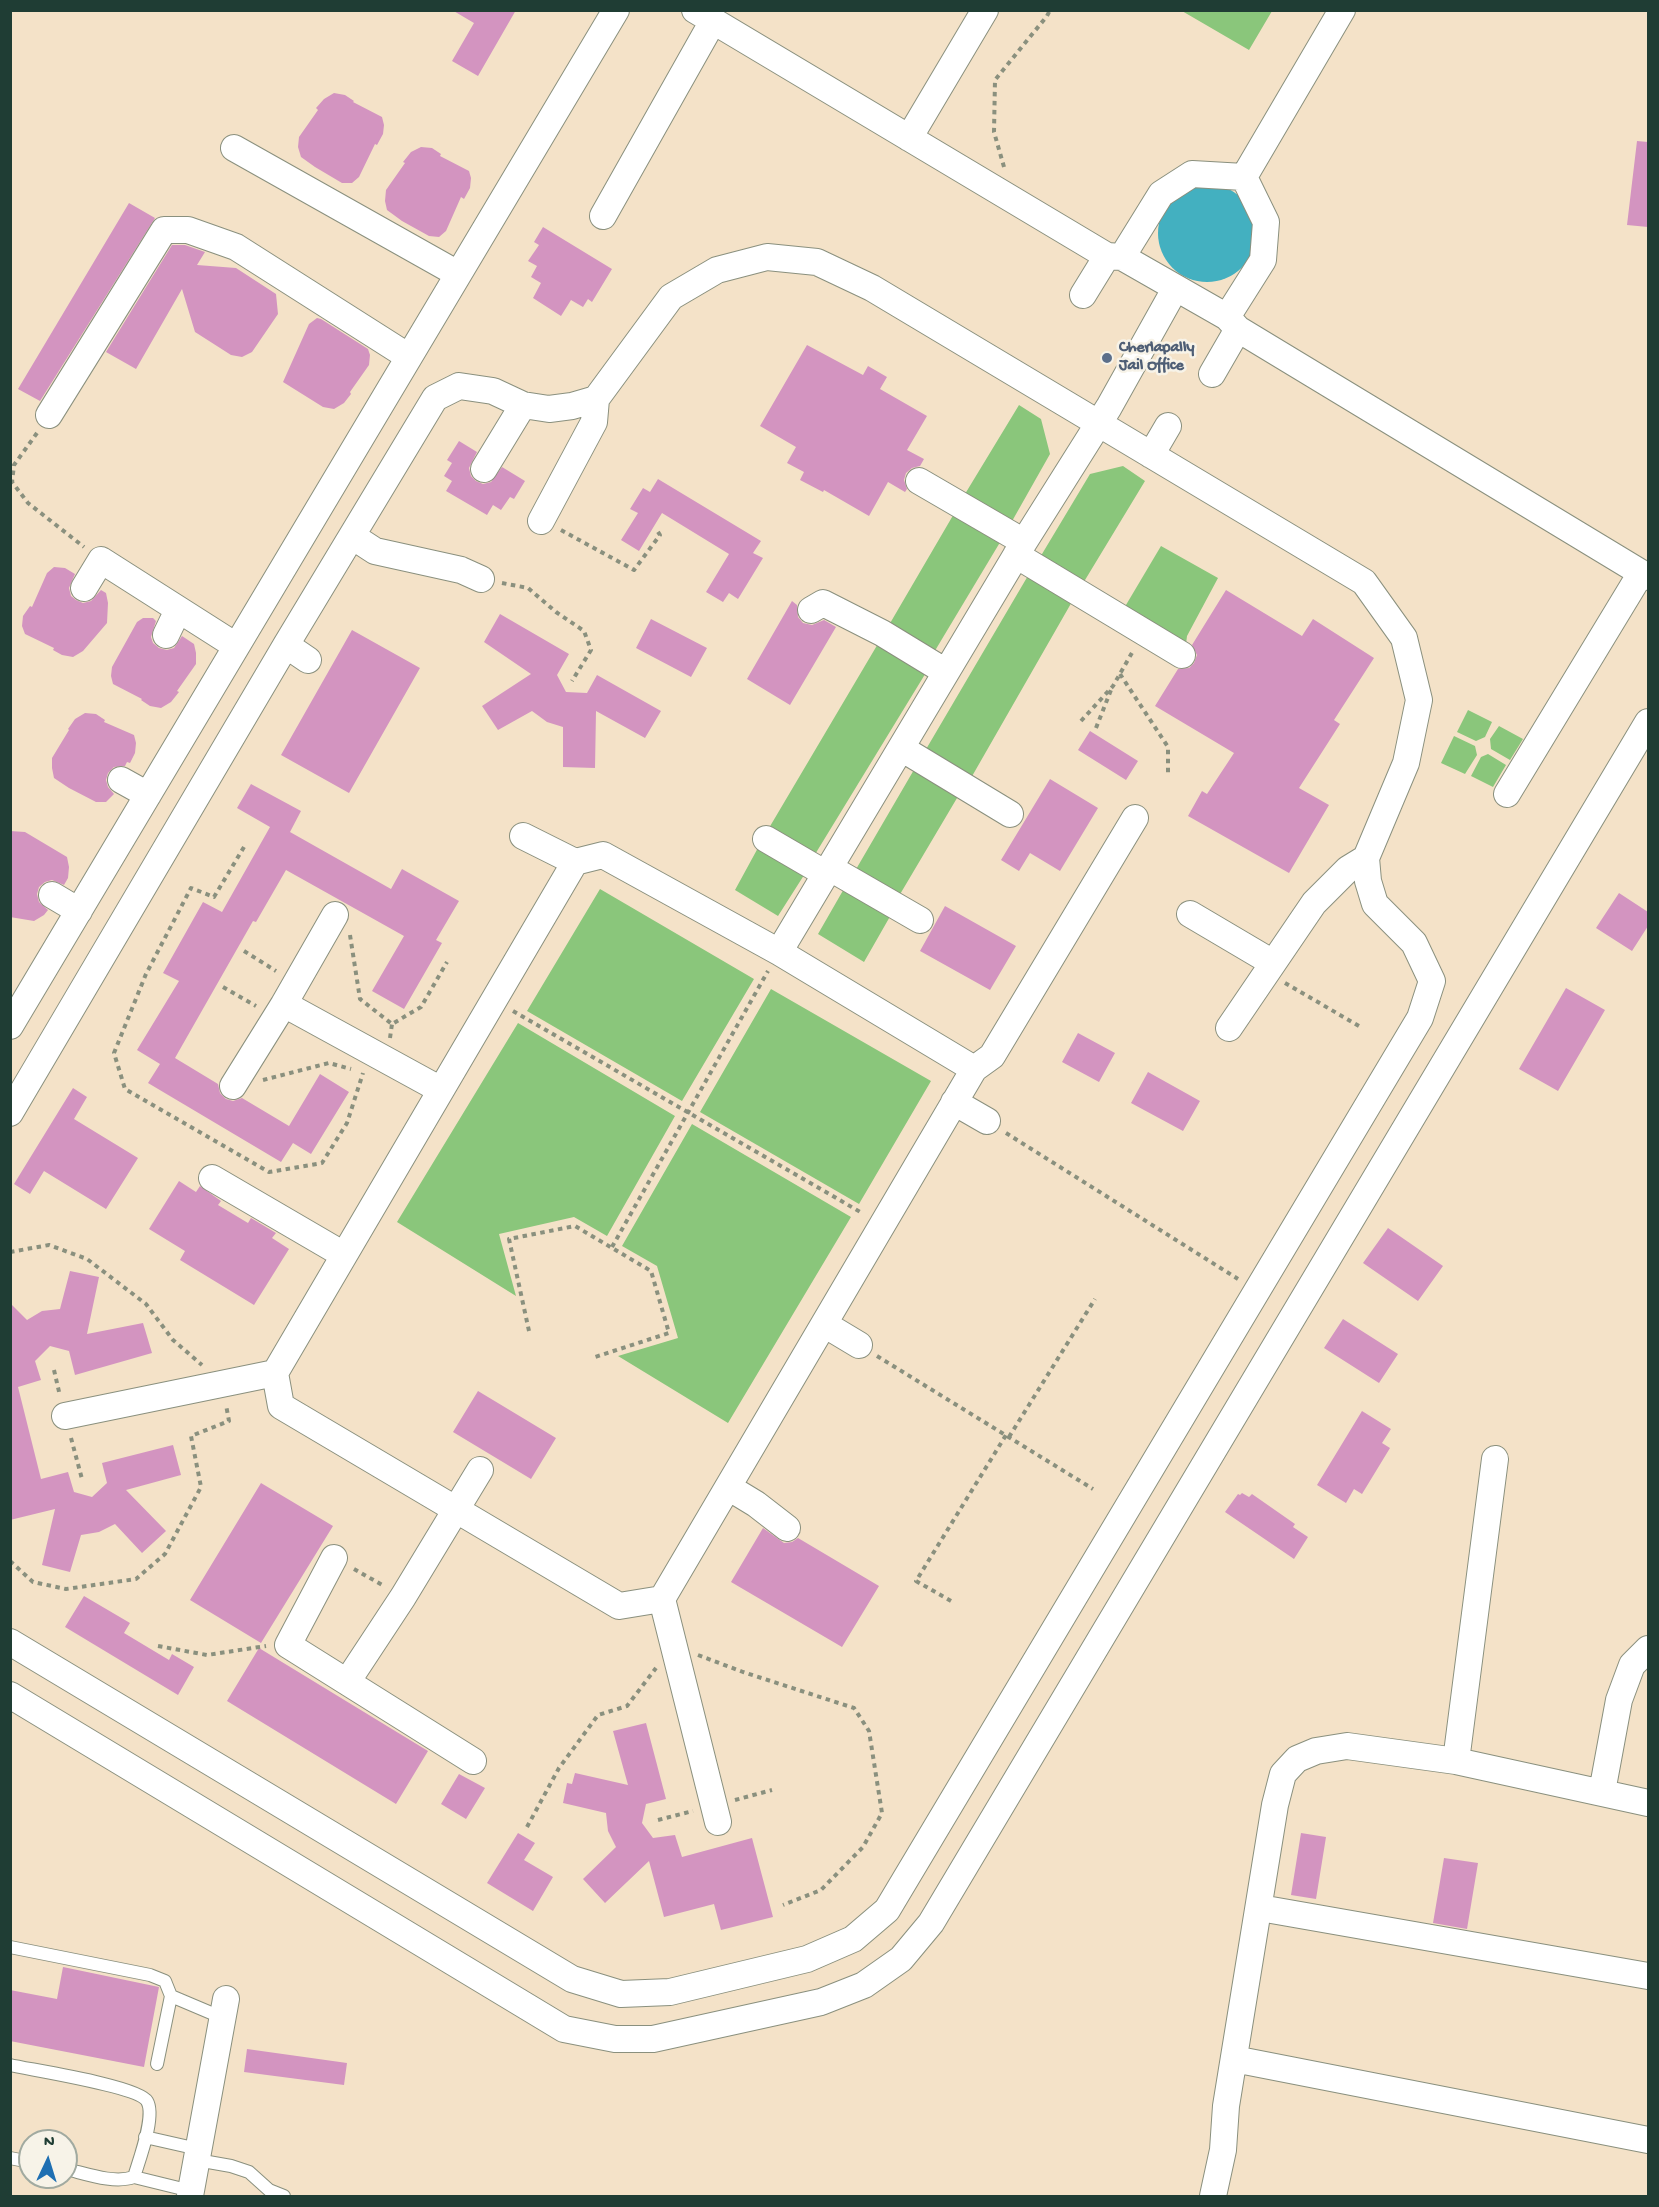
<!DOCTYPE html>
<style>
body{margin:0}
#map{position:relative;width:1659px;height:2207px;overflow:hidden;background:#f4e2c8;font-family:"Gochi Hand",sans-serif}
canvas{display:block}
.frame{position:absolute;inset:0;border:12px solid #1f3d34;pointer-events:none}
.north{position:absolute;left:18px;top:2129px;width:60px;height:60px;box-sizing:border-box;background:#f7f3e8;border:2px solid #a1aaa0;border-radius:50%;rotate:4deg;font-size:16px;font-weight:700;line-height:24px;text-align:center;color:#1f3d34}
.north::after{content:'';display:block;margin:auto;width:21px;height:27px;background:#1f6fb2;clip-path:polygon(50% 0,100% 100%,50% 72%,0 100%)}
</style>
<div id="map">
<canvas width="1659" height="2207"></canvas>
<div class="frame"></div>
<div class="north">N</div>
</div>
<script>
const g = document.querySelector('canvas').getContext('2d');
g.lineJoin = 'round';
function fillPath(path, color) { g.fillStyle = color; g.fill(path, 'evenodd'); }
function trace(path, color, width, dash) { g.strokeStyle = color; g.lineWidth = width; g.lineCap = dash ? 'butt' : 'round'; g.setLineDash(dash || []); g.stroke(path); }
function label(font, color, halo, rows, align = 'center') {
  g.font = font + ' "Gochi Hand",sans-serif'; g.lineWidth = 5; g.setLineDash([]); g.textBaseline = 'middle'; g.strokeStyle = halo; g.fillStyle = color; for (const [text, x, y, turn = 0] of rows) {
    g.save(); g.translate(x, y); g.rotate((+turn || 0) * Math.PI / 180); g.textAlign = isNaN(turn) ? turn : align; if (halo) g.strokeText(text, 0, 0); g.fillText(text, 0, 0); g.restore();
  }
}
const green = new Path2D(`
 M 1182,11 L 1272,11 L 1249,50 Z
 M 1019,405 L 1041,419 L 1050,454 L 1011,523 L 965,494 Z
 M 1123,466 L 1145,481 L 1082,585 L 1039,559 L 1090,474 Z
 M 955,512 L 1002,539 L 933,654 L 889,625 Z
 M 1161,546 L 1218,578 L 1187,636 L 1186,644 L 1123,610 Z
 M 1029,574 L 1073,600 L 971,778 L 925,751 Z
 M 879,642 L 927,671 L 814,856 L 769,828 Z
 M 1468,710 L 1492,722 L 1485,737 L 1476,741 L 1457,732 Z
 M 1499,726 L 1523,739 L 1510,760 L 1491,749 L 1490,739 Z
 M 1454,736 L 1475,746 L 1477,755 L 1465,774 L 1441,763 Z
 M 1488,754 L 1506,765 L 1493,787 L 1471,776 L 1481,757 Z
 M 915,768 L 960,793 L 899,896 L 855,871 Z
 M 759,846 L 806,872 L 778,916 L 735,890 Z
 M 845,887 L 892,913 L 864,962 L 818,934 Z
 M 600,889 L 754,979 L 682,1101 L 527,1011 Z
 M 771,989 L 931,1081 L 859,1204 L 700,1112 Z
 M 518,1023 L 675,1116 L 607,1236 L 574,1217 L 499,1234 L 516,1296 L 397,1222 Z
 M 692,1124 L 851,1217 L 728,1423 L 618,1356 L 678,1338 L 657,1266 L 622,1246 Z`);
const water = new Path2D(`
 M1158 233a49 49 0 1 1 98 0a49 49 0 1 1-98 0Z`);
const building = new Path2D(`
 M 452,10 L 516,10 L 478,76 L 452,61 L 474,23 Z
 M 334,93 L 345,95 L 354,101 L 353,102 L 382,117 L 384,125 L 383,134 L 377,145 L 375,144 L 359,177 L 352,183 L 342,183 L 315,167 L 301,157 L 298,147 L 299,137 L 318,110 L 316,108 L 324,99 Z
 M 1637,141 L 1648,142 L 1648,227 L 1627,225 Z
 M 421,147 L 432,148 L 441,154 L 440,156 L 469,171 L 471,178 L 470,188 L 464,199 L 461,197 L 446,231 L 439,237 L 429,236 L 402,221 L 387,210 L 385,201 L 386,190 L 405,163 L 403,162 L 411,152 Z
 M 129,203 L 155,218 L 40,401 L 18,389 Z
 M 543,227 L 612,269 L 592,302 L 588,299 L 583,307 L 571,300 L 561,316 L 533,298 L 541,283 L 531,277 L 537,266 L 528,261 L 539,245 L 534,242 Z
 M 172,245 L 185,245 L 205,252 L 197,265 L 236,268 L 276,294 L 278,314 L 252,352 L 242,357 L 231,355 L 195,332 L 182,289 L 136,369 L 106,352 Z
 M 317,318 L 321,319 L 368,349 L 370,355 L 369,365 L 350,392 L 351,394 L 344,403 L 334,409 L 323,407 L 283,382 L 309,324 Z
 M 807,345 L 863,375 L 868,366 L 887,377 L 880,389 L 927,416 L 907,450 L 924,459 L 920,466 L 912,468 L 906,473 L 904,480 L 907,489 L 905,492 L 888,482 L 869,516 L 824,490 L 823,492 L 800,480 L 804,472 L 787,463 L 796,447 L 760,426 Z
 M 459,441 L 477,452 L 469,468 L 471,476 L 476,481 L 483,484 L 491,482 L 502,467 L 525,481 L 514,499 L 510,497 L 501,510 L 493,505 L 487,515 L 446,491 L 452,481 L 444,476 L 452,463 L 447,460 Z
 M 658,479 L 761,541 L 753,553 L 763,558 L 738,599 L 729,593 L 723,602 L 706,592 L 729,554 L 662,513 L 639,551 L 621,540 L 638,513 L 630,509 L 643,488 L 650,492 Z
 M 54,567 L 65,568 L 75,574 L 69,588 L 71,596 L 76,600 L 83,603 L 91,601 L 101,590 L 106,593 L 108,603 L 107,623 L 83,651 L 73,657 L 62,655 L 53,650 L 54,648 L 25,634 L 22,626 L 23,616 L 30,606 L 32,607 L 47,573 Z
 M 1226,590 L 1302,636 L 1313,619 L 1374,658 L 1334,720 L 1340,724 L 1299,788 L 1329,805 L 1289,873 L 1188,816 L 1202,791 L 1207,794 L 1234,753 L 1155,706 L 1178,669 L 1189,668 L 1194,663 L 1197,655 L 1192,645 Z
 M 792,601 L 797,605 L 798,617 L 803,623 L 812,625 L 824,620 L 836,627 L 790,705 L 747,679 Z
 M 500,614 L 569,654 L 557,675 L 566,692 L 587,693 L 597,675 L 661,711 L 645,738 L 596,711 L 595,768 L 563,767 L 563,727 L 547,722 L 532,711 L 498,730 L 482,706 L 531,674 L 484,642 Z
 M 143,618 L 153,618 L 156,621 L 151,637 L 153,643 L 159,648 L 167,650 L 174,648 L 182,636 L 194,644 L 196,653 L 196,664 L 177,691 L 179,692 L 171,702 L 161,708 L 150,706 L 141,700 L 142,699 L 113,684 L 111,676 L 112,667 L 137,622 Z
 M 651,619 L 707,648 L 691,677 L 636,648 Z
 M 352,630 L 420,668 L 349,793 L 281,755 Z
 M 85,713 L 96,714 L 105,720 L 104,722 L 134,735 L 136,743 L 135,753 L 130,763 L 127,762 L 125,766 L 114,767 L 108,773 L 106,780 L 108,787 L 114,794 L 106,802 L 96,802 L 69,788 L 54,778 L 52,768 L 52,758 L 69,730 L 68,729 L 75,719 Z
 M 1090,731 L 1138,761 L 1126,780 L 1078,750 Z
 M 1050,779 L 1098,808 L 1060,871 L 1030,853 L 1019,871 L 1001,860 Z
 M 251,784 L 301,811 L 290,832 L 391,889 L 402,869 L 459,901 L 436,940 L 442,943 L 404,1009 L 372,991 L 404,936 L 286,870 L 256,922 L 253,921 L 175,1058 L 218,1084 L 220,1093 L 226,1099 L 233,1101 L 242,1098 L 289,1126 L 320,1074 L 349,1092 L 311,1154 L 293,1143 L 281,1162 L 148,1083 L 160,1064 L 137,1050 L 179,981 L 163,973 L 203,902 L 222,912 L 270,827 L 237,808 Z
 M 10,831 L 25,832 L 67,857 L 69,867 L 68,878 L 64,885 L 52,880 L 45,882 L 39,887 L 37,894 L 39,902 L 48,910 L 44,915 L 34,921 L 10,917 Z
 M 1619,893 L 1648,912 L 1648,926 L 1632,951 L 1596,928 Z
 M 945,906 L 1016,946 L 990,990 L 920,951 Z
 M 1566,988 L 1605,1010 L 1558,1091 L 1519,1069 Z
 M 1078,1033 L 1115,1053 L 1099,1082 L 1062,1062 Z
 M 1148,1072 L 1200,1101 L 1183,1131 L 1131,1103 Z
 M 73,1088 L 87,1097 L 74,1119 L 138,1158 L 106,1209 L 44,1171 L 30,1194 L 14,1184 Z
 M 179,1181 L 196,1192 L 200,1186 L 221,1201 L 218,1205 L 248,1223 L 251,1218 L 276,1233 L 272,1238 L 289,1249 L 254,1305 L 180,1260 L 185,1251 L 149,1229 Z
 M 1388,1228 L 1443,1266 L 1418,1301 L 1363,1263 Z
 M 70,1271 L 99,1277 L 87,1334 L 143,1323 L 152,1353 L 75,1375 L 69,1351 L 50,1346 L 35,1361 L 41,1380 L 18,1387 L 41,1479 L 68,1472 L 74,1492 L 92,1497 L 107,1483 L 102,1463 L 173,1445 L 181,1475 L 126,1490 L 166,1531 L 142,1553 L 115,1524 L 99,1532 L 81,1535 L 70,1572 L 42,1565 L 55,1509 L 10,1520 L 10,1303 L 27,1320 L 42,1311 L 60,1309 Z
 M 1343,1319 L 1398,1354 L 1379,1383 L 1324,1348 Z
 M 478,1391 L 556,1438 L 531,1479 L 453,1432 Z
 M 1362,1411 L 1391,1429 L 1382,1443 L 1390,1448 L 1362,1494 L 1354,1489 L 1346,1503 L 1317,1485 Z
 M 261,1483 L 333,1526 L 261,1643 L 190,1600 Z
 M 1242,1493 L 1249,1497 L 1252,1494 L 1295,1524 L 1293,1527 L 1308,1537 L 1294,1559 L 1225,1512 L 1238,1494 L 1240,1495 Z
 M 763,1528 L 784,1543 L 792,1542 L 798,1538 L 879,1586 L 842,1647 L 731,1582 Z
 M 84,1596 L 130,1623 L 124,1633 L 169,1660 L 172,1654 L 194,1667 L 178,1695 L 65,1627 Z
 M 259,1648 L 428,1751 L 396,1804 L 227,1701 Z
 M 646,1723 L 666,1799 L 646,1804 L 642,1823 L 653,1838 L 675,1835 L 682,1857 L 752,1838 L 773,1917 L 721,1930 L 714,1904 L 664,1917 L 649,1861 L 605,1903 L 583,1879 L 616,1847 L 608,1831 L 606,1813 L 563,1803 L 567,1783 L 572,1784 L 575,1773 L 628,1785 L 613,1731 Z
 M 459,1774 L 485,1788 L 466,1819 L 441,1804 Z
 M 518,1833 L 535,1843 L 524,1860 L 553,1877 L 533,1911 L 487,1883 Z
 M 1301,1833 L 1326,1837 L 1316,1899 L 1291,1895 Z
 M 1444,1858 L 1478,1863 L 1467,1929 L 1433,1923 Z
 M 63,1967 L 159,1987 L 144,2067 L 10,2041 L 10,1990 L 57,1999 Z
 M 247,2049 L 347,2063 L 344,2085 L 244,2072 Z`);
const path = new Path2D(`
 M 1004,167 L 994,132 L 995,80 L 1047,16 L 1050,10
 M 37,433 L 14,465 L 12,482 L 28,503 L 84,547
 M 561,530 L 634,570 L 660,535 L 656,529
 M 502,583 L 528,588 L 556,612 L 584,631 L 591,650 L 572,681
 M 1120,674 L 1168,747 L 1168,776
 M 1081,721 L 1113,686 L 1133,651
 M 1096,728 L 1111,690
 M 244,847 L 214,897 L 191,888 L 146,974 L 114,1053 L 125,1089 L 269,1172 L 322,1163 L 347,1123 L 363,1073
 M 350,935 L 360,999 L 392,1024 L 421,1007 L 447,962
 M 244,951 L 276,971
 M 1285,983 L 1359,1026
 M 223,987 L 256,1006
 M 513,1011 L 862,1213
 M 390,1038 L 392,1024
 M 263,1080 L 329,1063 L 351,1069
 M 1006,1133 L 1238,1279
 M 612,1247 L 768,971
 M 10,1252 L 49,1245 L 87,1259 L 146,1304 L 173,1340 L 202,1365
 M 529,1331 L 509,1239 L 575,1226 L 651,1271 L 669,1333 L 595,1357
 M 877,1356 L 1093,1489
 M 54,1370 L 60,1396
 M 1009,1437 L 1095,1299
 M 71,1438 L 82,1479
 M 10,1561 L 33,1582 L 66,1589 L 136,1579 L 165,1554 L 201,1487 L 191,1436 L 229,1421 L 226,1405
 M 354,1569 L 384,1586
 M 951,1601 L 916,1581 L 1006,1435
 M 158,1646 L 207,1655 L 266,1646
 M 698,1655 L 743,1672 L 854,1708 L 869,1731 L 882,1813 L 863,1847 L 821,1890 L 783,1905
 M 735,1800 L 772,1790
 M 658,1820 L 693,1811
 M 527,1827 L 559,1768 L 598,1715 L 627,1706 L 656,1668`);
const service = new Path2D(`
 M 10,1947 L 150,1975 L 165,1981 L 171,1996 L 157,2064
 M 171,1996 L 223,2018
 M 10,2065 C 32,2070 138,2086 147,2101 C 156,2116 139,2160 134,2177 C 114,2184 87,2174 66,2169
 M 145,2137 L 198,2149
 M 10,2158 L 30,2162
 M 197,2160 L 231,2166 L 249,2172 L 269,2190 L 284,2196
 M 134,2177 L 191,2191`);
const minor = new Path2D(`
 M 695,10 L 1107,256 L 1122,257 L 1227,317 L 1263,260 L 1266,222 L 1244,177 L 1192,174 L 1161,194 L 1122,257
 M 909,138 L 985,10
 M 234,148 L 458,274
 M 1244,177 L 1342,10
 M 603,216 L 713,21
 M 1083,295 L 1107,256
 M 1227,317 L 1238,329 L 1648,577
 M 1212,374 L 1238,329
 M 49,415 L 164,230 L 188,230 L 236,247 L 409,357
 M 1151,455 L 1168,426
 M 484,469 L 523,405
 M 919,481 L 1024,542
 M 541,521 L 594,422 L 596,399
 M 352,536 L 375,551 L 461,570 L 481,579
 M 1016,555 L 1182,655
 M 84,588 L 101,560 L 236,646
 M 811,610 L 823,603 L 882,633 L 946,672
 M 166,635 L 178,610
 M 286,645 L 308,660
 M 901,748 L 1010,814
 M 121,780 L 148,795
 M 1507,794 L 1641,573
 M 523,836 L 575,862
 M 766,839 L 826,874
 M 830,868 L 920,920
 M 52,895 L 79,911
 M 1190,914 L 1273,963
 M 335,915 L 284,1004 L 441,1090
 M 779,952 L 603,855 L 575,862 L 275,1373 L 281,1406 L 619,1606 L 662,1599 L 974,1069 L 779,952 L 1024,542 L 1109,407 L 1175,289
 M 10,1026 L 616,10
 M 1229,1028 L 1314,903 L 1348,869 L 1366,858
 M 974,1069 L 992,1056 L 1135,818
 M 233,1086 L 284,1004
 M 954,1102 L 987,1121
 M 10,1113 L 286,645 L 435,398 L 459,386 L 493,391 L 523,405 L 549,409 L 572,406 L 596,399 L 671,297 L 717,270 L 767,257 L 817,262 L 872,288 L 1364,582 L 1404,638 L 1419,700 L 1406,763 L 1366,858 L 1368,881 L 1375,904 L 1414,943 L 1432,981 L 1420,1018 L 887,1910 L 853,1939 L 807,1959 L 670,1992 L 621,1994 L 572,1979 L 10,1642
 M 212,1178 L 344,1255
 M 824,1324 L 859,1345
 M 65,1416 L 275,1373
 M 728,1487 L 756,1504 L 787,1528
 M 334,1558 L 288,1645 L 347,1682
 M 662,1599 L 718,1822
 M 10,1695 L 564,2029 L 615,2039 L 653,2039 L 821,2002 L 864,1985 L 901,1959 L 931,1923 L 1648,722
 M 473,1761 L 347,1682 L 403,1597 L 480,1470
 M 1456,1761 L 1495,1459
 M 1602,1792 L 1619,1700 L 1632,1665 L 1648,1649
 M 1260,1908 L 1648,1976
 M 1234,2059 L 1648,2140
 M 190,2196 L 226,1999
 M 1213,2196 L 1223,2150 L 1226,2106 L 1275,1805 L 1283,1774 L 1297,1759 L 1316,1751 L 1347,1746 L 1456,1761 L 1648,1803`);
const markers = [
 [1107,358,6,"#5c6f8a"]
];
const serviceNames = [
 ["Cherlapally",1119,349],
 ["Jail Office",1119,367]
];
fillPath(green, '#8ac67b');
fillPath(water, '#43b0c0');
fillPath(building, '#d394c0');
trace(service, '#8a907e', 14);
trace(minor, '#8a907e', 28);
trace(path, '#8a907e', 4, [4.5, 4.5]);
trace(service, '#fff', 12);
trace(minor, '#fff', 26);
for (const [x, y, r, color] of markers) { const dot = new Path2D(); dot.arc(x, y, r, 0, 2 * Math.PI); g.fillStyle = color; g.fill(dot); trace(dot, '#f7f3e8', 2); }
label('bold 16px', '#4e5e75', '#f7f3e8', serviceNames, 'left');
</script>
